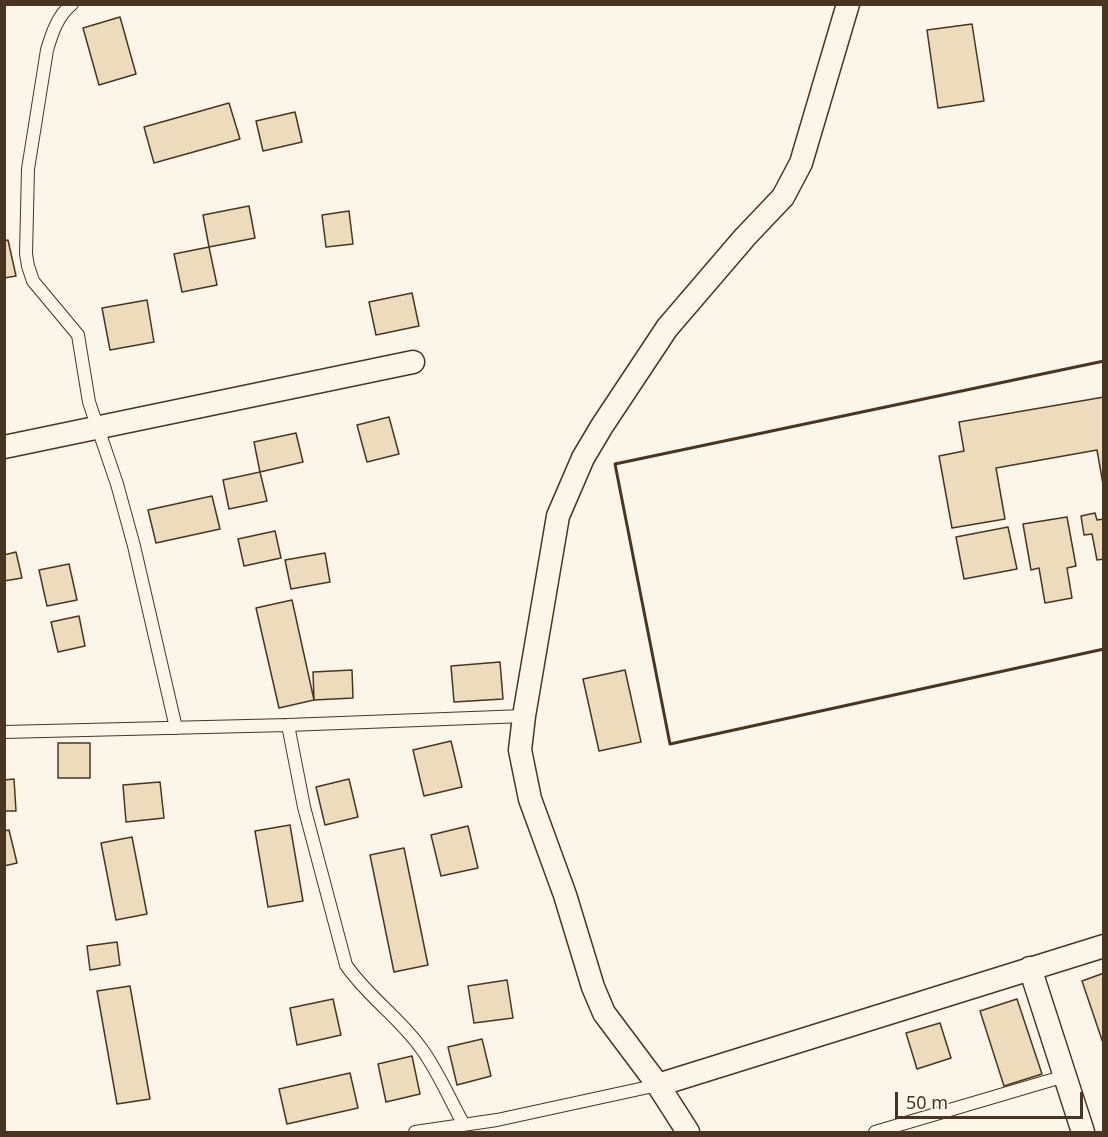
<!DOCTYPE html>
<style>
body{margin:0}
#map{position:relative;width:1108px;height:1137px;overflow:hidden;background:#fbf6e9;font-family:"Noto Sans",sans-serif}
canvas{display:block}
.frame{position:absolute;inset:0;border:6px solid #4a3520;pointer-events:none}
.scale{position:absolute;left:895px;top:1092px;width:188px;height:27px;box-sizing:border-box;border:3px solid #4a3520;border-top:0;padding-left:8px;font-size:18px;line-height:21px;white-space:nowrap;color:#4a3520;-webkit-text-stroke:4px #fbf6e9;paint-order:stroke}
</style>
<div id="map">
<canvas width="1108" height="1137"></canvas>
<div class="frame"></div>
<div class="scale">50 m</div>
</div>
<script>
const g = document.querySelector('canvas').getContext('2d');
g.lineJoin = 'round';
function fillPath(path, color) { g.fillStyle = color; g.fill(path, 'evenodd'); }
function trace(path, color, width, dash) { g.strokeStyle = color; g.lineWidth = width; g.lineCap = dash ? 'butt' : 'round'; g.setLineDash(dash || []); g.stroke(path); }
const building = new Path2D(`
 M 120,17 L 136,74 L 99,85 L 83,28 Z
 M 972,24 L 984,101 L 938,108 L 927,30 Z
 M 229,103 L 240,139 L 154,163 L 144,127 Z
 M 295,112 L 302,142 L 263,151 L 256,121 Z
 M 249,206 L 255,238 L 209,247 L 203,215 Z
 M 349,211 L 353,244 L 326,247 L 322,215 Z
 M 8,240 L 16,276 L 4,278 L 4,241 Z
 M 209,247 L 217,285 L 182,292 L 174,254 Z
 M 412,293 L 419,326 L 376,335 L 369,302 Z
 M 147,300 L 154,342 L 110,350 L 102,308 Z
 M 1104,397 L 1104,490 L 1097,450 L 996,468 L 1005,519 L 952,528 L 939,456 L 964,451 L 959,422 Z
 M 389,417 L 399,454 L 367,462 L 357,425 Z
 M 296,433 L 303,462 L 260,472 L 254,442 Z
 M 260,472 L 267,501 L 229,509 L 223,480 Z
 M 212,496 L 220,529 L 156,543 L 148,510 Z
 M 1095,513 L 1097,520 L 1104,519 L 1104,559 L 1097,560 L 1092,534 L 1084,535 L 1081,516 Z
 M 1067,517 L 1076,566 L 1067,568 L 1072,598 L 1045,603 L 1039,568 L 1031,570 L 1023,524 Z
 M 1008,527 L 1017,569 L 964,579 L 956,537 Z
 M 275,531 L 281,558 L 244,566 L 238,539 Z
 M 16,552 L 22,578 L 4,581 L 4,555 Z
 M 325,553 L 330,582 L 291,589 L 285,560 Z
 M 69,564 L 77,600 L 47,606 L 39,570 Z
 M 292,600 L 314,700 L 279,708 L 256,608 Z
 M 79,616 L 85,646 L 58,652 L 51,622 Z
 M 500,662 L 503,699 L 454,702 L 451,666 Z
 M 352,670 L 353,698 L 314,700 L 313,672 Z
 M 625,670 L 641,742 L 599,751 L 583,679 Z
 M 451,741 L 462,787 L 424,796 L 413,750 Z
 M 58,743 L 90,743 L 90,778 L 58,778 Z
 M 14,779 L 16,811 L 4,811 L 4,780 Z
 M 349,779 L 358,817 L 325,825 L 316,787 Z
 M 160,782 L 164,818 L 126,822 L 123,785 Z
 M 290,825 L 303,901 L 268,907 L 255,831 Z
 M 468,826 L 478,868 L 441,876 L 431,835 Z
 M 9,830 L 17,863 L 4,866 L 4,831 Z
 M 132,837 L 147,914 L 116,920 L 101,843 Z
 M 404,848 L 428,965 L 394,972 L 370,855 Z
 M 117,942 L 120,965 L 90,970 L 87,946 Z
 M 1104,973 L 1104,1046 L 1082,981 Z
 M 507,980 L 513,1018 L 474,1023 L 468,986 Z
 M 130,986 L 150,1099 L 117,1104 L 97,991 Z
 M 333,999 L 341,1035 L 297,1045 L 290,1008 Z
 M 1017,999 L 1042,1074 L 1004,1086 L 980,1011 Z
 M 940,1023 L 951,1058 L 917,1069 L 906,1033 Z
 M 482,1039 L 491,1076 L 457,1085 L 448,1047 Z
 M 412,1056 L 420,1094 L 386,1102 L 378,1064 Z
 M 350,1073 L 358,1108 L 287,1124 L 279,1089 Z`);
const service = new Path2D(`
 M 72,4 C 58,15 52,33 47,50 L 28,169 L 26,254 L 28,266 L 33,281 L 78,335 L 89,402 L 117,484 L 134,546 L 176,728
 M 288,725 L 304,807 L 346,965 C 367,996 399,1017 421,1048 C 438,1071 450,1100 464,1125
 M 4,732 L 288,725 L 524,716
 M 415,1132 L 497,1120 L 658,1085
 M 875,1132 L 1065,1076`);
const minor = new Path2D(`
 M 4,447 L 413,362
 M 1030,968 L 1083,1132
 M 658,1085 L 1104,946
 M 688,1132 L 658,1085 L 604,1013 L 593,987 L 565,895 L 530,799 L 520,750 L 524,716 L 558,516 L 583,458 L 602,426 L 667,328 L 745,237 L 783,197 L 801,163 L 848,4`);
const wall = new Path2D(`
 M 1104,361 L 615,464 L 670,744 L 1104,649`);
fillPath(building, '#ecdcbc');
trace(building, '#4a3520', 1.5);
trace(service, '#4a3520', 14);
trace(minor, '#4a3520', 25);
trace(service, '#fbf6e9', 12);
trace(minor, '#fbf6e9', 22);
trace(wall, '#4a3520', 3);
</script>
